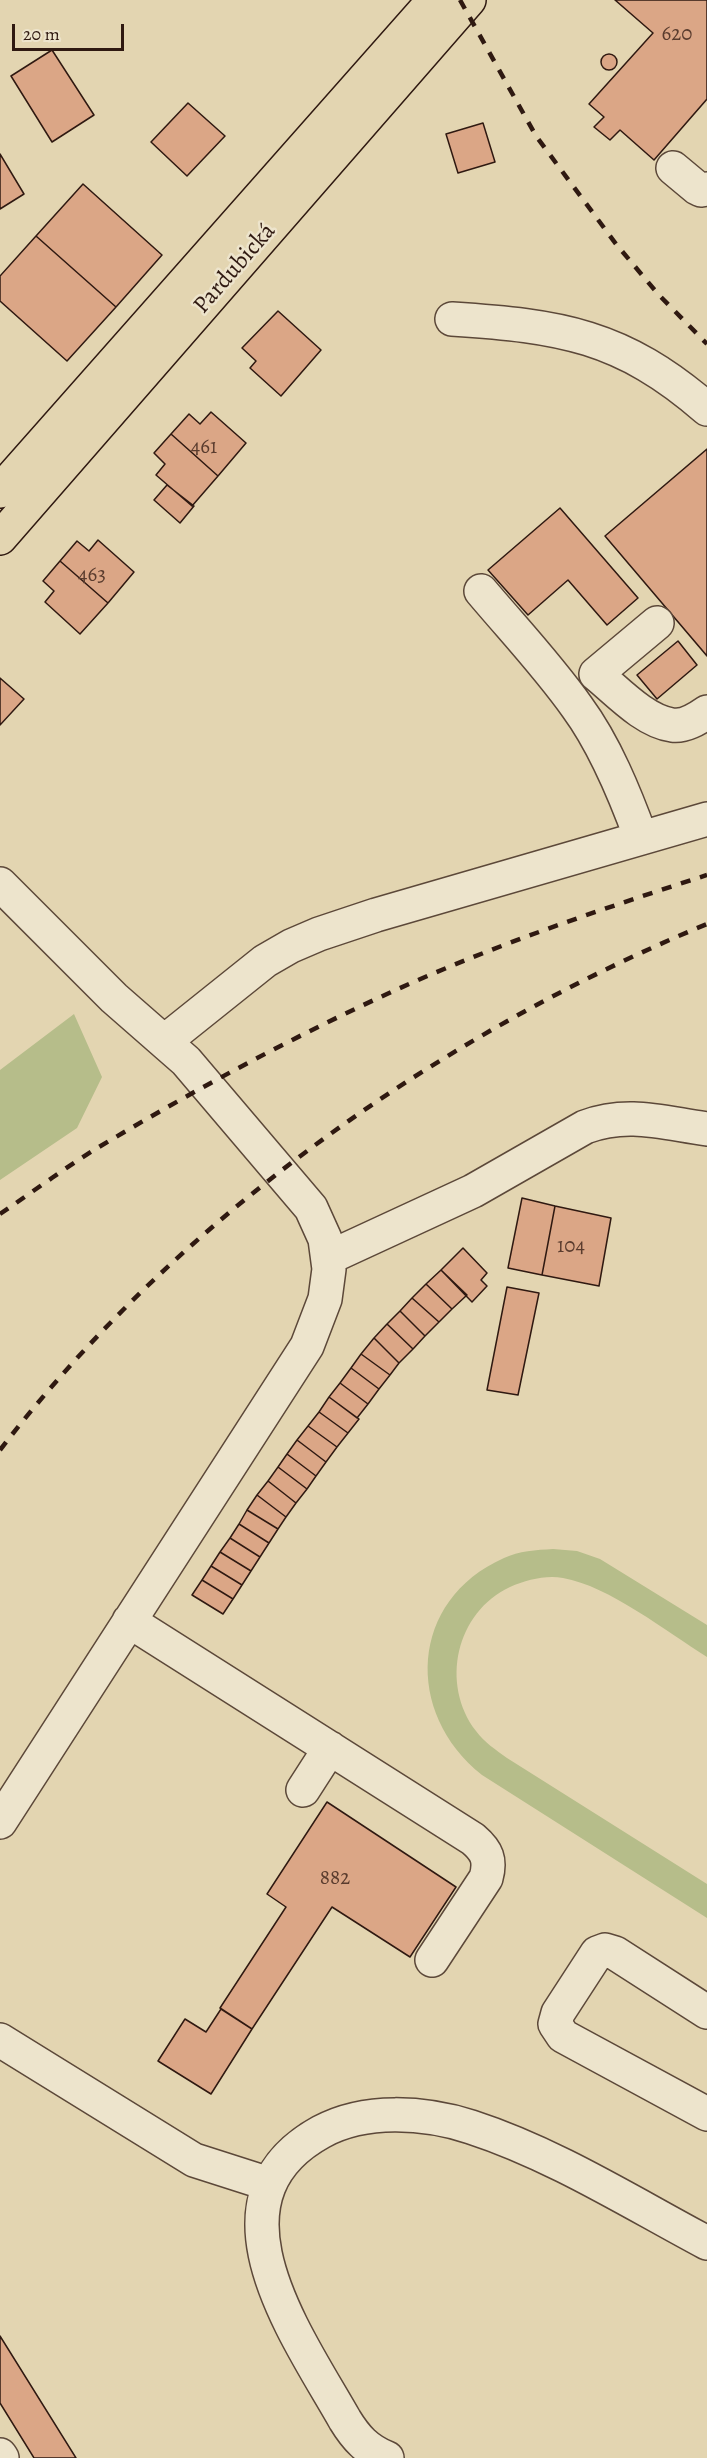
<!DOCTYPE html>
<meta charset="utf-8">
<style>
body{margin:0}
#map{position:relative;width:707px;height:2458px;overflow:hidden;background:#e3d5b1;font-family:Alegreya,serif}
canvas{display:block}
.scale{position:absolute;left:12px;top:24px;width:112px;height:27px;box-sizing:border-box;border:3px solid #2f1911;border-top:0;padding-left:8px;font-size:18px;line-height:21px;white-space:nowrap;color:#2f1911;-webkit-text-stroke:4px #ede4cc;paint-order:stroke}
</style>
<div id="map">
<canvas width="707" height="2458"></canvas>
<div class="scale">20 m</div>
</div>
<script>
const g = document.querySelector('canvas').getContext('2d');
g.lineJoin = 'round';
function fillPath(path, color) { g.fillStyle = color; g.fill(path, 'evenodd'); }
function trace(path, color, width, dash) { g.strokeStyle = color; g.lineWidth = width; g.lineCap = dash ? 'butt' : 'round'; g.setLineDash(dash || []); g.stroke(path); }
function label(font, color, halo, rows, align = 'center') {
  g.font = font + ' Alegreya,serif'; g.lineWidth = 5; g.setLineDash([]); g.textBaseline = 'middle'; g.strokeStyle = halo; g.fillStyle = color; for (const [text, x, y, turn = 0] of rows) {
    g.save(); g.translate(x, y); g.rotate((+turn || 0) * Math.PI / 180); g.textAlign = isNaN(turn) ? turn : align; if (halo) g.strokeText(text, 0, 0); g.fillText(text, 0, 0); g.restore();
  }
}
const green = new Path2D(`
 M 74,1014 L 102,1077 L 77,1128 L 0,1180 L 0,1070 Z
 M 553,1549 L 577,1551 L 600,1559 L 707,1625 L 707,1657 C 667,1632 609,1586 563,1578 C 545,1575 527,1580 510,1587 C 456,1612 440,1684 476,1731 C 484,1742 496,1750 507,1758 L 707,1884 L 707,1918 L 482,1775 C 404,1713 409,1600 504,1558 C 519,1551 536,1550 553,1549 Z`);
const building = new Path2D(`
 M 615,0 L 707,0 L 707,99 L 654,160 L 620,130 L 610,140 L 594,127 L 604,117 L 589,104 L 653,33 Z
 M 52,50 L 94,115 L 52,142 L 11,76 Z
 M601 62a8 8 0 1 1 16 0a8 8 0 1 1-16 0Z
 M 188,103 L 225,136 L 187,176 L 151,142 Z
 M 483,123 L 495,162 L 458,173 L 446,134 Z
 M 0,154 L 24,194 L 0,209 Z
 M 83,184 L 162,255 L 116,307 L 36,236 Z
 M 36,236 L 116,307 L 67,361 L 0,301 L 0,276 Z
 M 278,311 L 321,350 L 281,396 L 250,368 L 256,361 L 242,348 Z
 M 211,412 L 246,443 L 218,476 L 171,434 L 189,414 L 200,424 Z
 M 171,434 L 218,476 L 192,506 L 156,475 L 165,464 L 154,453 Z
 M 707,449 L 707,656 L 605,536 Z
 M 167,485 L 194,506 L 180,523 L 154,500 Z
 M 560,508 L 638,598 L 607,625 L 568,580 L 528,615 L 488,570 Z
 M 98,540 L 134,572 L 108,603 L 60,561 L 77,541 L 89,551 Z
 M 60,561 L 108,603 L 80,634 L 45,602 L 54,591 L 43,581 Z
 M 678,641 L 697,665 L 657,699 L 637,675 Z
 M 0,678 L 24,699 L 0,725 Z
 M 522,1198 L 555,1206 L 542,1275 L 508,1268 Z
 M 555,1206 L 611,1218 L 599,1286 L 542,1275 Z
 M 463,1248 L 487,1273 L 481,1280 L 487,1286 L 472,1302 L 441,1270 Z
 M 441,1270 L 467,1295 L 452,1309 L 426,1284 Z
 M 426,1284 L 452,1309 L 439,1322 L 412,1298 Z
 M 507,1287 L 539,1293 L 518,1395 L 487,1390 Z
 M 412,1298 L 439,1322 L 425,1336 L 400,1311 Z
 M 400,1311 L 425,1336 L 413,1349 L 387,1324 Z
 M 387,1324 L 413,1349 L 399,1363 L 374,1338 Z
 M 374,1338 L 399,1363 L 390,1375 L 361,1354 Z
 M 361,1354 L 390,1375 L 379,1389 L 351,1368 Z
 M 351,1368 L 379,1389 L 368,1404 L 340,1383 Z
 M 340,1383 L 368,1404 L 357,1418 L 329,1397 Z
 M 329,1397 L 359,1419 L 348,1433 L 319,1412 Z
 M 319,1412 L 348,1433 L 337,1447 L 308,1426 Z
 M 308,1426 L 337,1447 L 326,1462 L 297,1440 Z
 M 297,1440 L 326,1462 L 316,1476 L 287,1454 Z
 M 287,1454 L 316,1476 L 307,1489 L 278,1467 Z
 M 278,1467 L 307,1489 L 296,1503 L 268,1481 Z
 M 268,1481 L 296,1503 L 286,1517 L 257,1495 Z
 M 257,1495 L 286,1517 L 278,1529 L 247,1510 Z
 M 247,1510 L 278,1529 L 269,1543 L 239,1524 Z
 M 239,1524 L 269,1543 L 260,1557 L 230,1538 Z
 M 230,1538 L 260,1557 L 251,1571 L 220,1552 Z
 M 220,1552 L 251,1571 L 242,1585 L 211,1566 Z
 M 211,1566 L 242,1585 L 233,1599 L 202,1580 Z
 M 202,1580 L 233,1599 L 223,1614 L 192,1595 Z
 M 327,1802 L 456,1887 L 410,1957 L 332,1907 L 252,2029 L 220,2008 L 286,1907 L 267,1894 Z
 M 221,2009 L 252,2029 L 211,2094 L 158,2061 L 185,2019 L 206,2032 Z
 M 0,2336 L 76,2458 L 34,2458 L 0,2403 Z`);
const minor = new Path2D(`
 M 673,168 L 697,188 L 701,190 L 707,189
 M 452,319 C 560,326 622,335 707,409
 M 481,591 C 513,629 548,666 577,707 C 605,745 625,794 641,838
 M 657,623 L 596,674 C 617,691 644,721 672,725 C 684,727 697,719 707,712
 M 0,884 L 114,998 L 186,1061 L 311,1208 L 325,1239 L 329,1269 L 325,1299 L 307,1346 L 0,1822
 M 165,1041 L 265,961 L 291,946 L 319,934 L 376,915 L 707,819
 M 328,1258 L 473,1191 L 585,1127 C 628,1111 663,1123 707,1129
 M 129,1621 L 473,1839 C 487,1851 491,1860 486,1878 L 432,1960
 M 303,1790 L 330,1748
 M 707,2012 L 615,1953 L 605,1950 L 597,1953 L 558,2013 L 555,2024 L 563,2036 L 707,2114
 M 0,2040 L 194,2160 L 269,2184
 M 0,2455 L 2,2458
 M 387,2458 C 367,2450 356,2438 345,2420 C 298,2337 198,2200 321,2132 C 365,2108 424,2112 471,2127 C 554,2154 630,2202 707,2243`);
const major = new Path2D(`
 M 0,491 L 434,0
 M 0,538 L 469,0`);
const rail = new Path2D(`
 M 460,0 L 536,136 L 616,244 L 658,294 L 707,344
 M 0,1214 C 31,1193 62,1170 94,1150 C 189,1093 287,1040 387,994 C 491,946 599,910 707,875
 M 0,1450 C 178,1218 439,1035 707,924`);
const numberNames = [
 ["620",677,35],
 ["461",204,448],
 ["463",92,576],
 ["104",571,1247],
 ["882",335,1879]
];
const streetNames = [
 ["Pardubická",235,269,-49]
];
fillPath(green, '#b6bd8a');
fillPath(building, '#dba686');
trace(building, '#2f1911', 1.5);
trace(minor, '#5c4839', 36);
trace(major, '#2f1911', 36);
trace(minor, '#ede4cc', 33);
trace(major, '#e3d5b1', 33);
trace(rail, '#2f1911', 4.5, [10, 10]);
label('21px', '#5a3c2e', null, numberNames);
label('24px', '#2f1911', '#ede4cc', streetNames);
</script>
